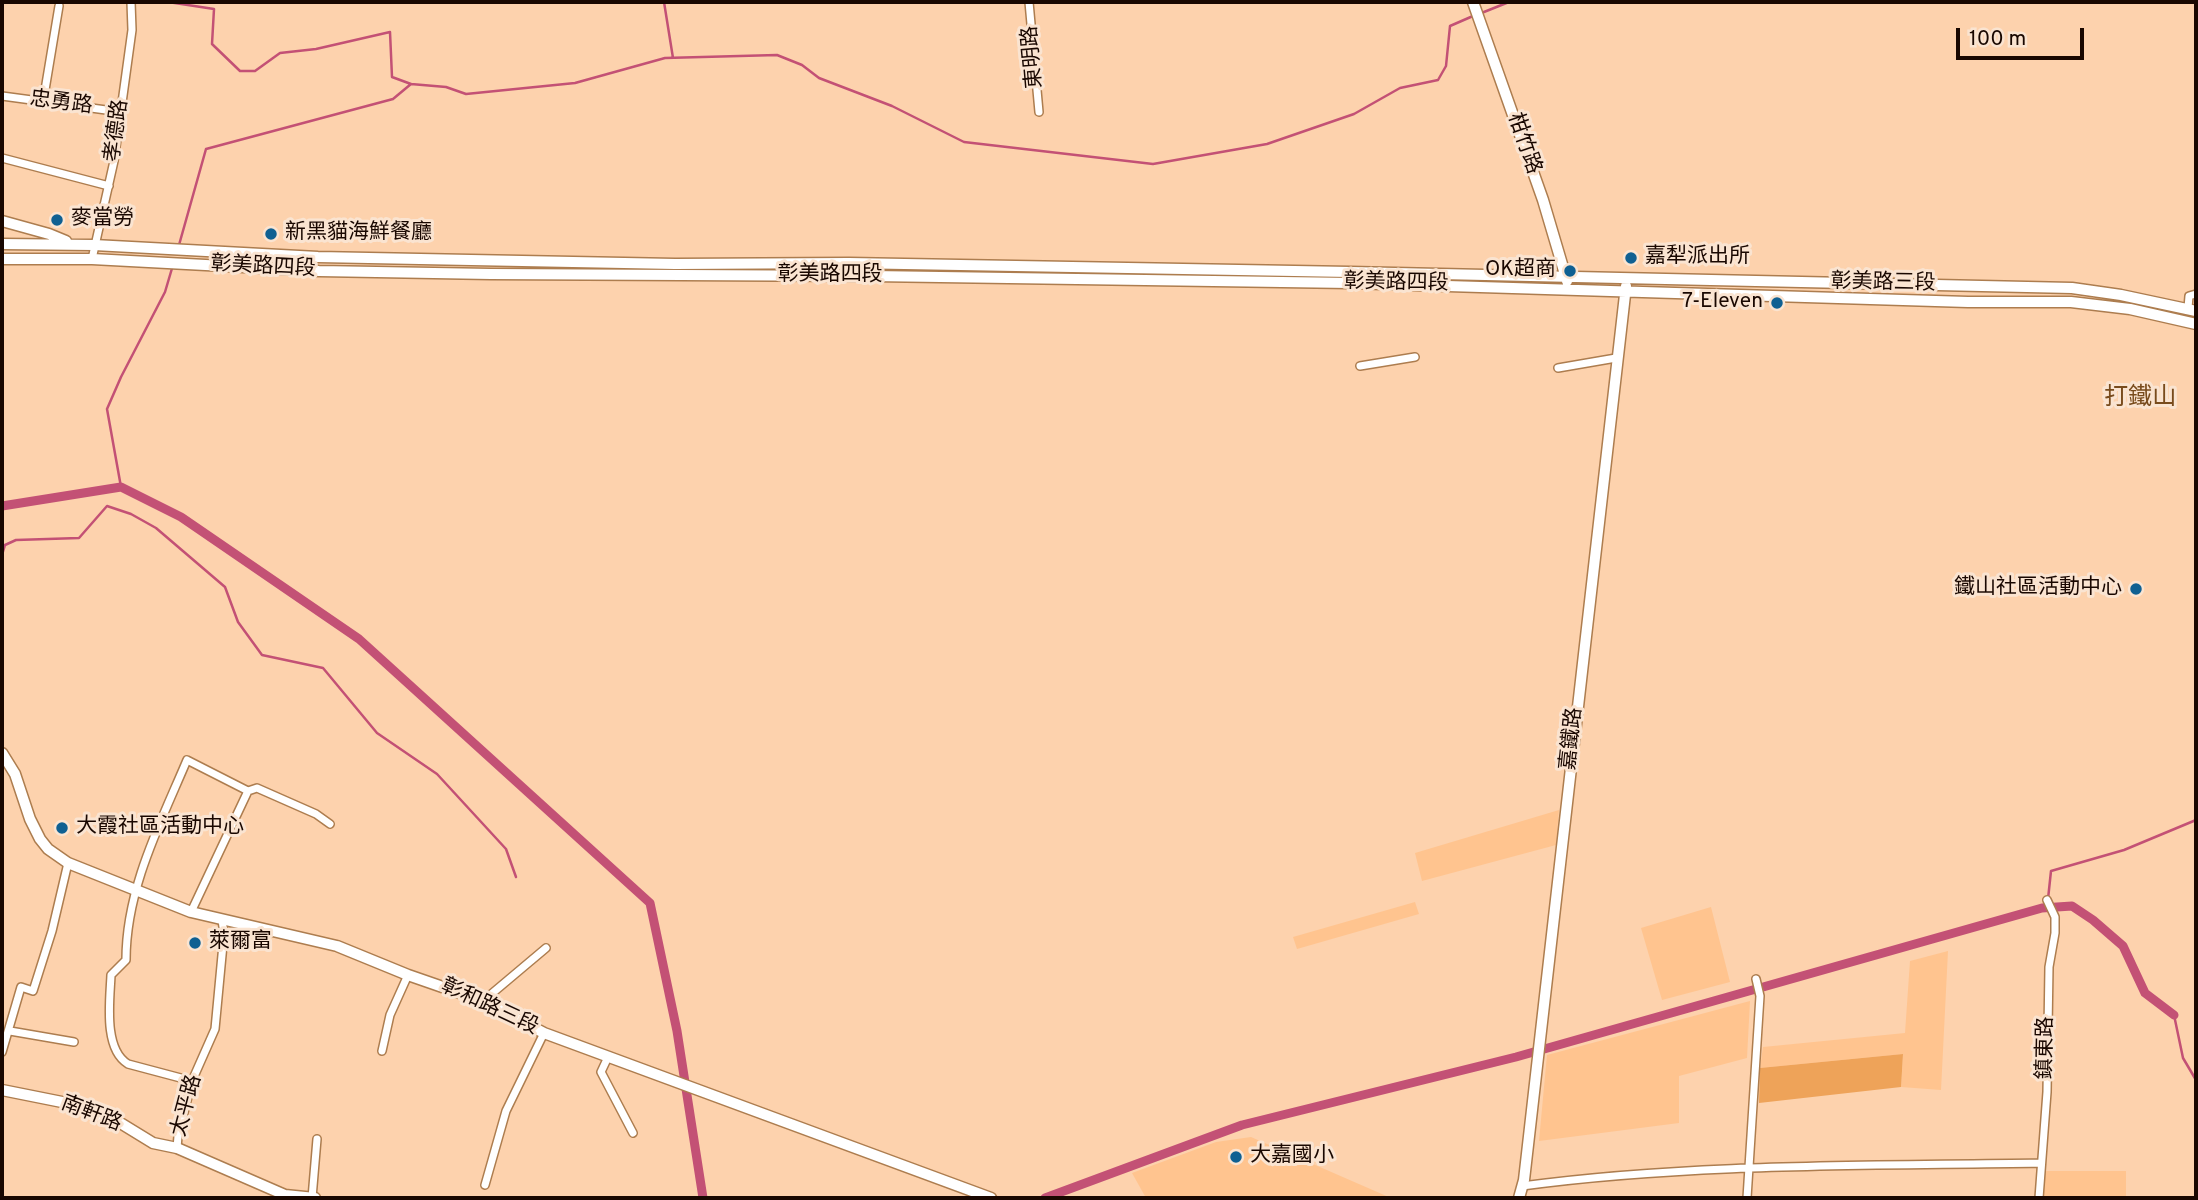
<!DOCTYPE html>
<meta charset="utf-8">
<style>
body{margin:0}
#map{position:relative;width:2198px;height:1200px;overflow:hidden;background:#fdd2ad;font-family:Overpass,sans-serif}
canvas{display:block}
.frame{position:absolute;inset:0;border:4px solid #190700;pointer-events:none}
.scale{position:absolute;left:1956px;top:28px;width:128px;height:32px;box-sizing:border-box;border:4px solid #190700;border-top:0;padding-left:9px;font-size:21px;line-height:24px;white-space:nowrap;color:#190700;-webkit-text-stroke:5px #fae4d1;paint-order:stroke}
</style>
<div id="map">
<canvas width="2198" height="1200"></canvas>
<div class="frame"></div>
<div class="scale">100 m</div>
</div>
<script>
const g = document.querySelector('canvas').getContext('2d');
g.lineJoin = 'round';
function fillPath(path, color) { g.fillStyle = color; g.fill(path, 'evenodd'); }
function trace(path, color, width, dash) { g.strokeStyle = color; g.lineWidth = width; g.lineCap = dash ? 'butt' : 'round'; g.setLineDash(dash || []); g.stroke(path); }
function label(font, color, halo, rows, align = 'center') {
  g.font = font + ' Overpass,"Noto Sans TC",sans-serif'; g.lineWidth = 6; g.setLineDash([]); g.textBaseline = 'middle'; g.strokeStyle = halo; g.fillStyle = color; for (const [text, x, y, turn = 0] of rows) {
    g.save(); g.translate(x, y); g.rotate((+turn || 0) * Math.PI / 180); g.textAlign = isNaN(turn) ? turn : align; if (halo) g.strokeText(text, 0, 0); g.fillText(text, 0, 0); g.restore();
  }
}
const built = new Path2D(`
 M 1559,810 L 1556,845 L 1422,881 L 1415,853 Z
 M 1415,902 L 1419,914 L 1297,949 L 1293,937 Z
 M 1711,907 L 1730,982 L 1662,1000 L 1641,928 Z
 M 1948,951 L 1941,1090 L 1901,1087 L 1903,1054 L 1760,1068 L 1763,1047 L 1905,1033 L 1910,961 Z
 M 1750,1001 L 1747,1058 L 1679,1076 L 1679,1123 L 1539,1141 L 1547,1055 Z
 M 1251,1137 L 1391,1198 L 1146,1198 L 1132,1173 L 1216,1142 Z
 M 2043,1171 L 2126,1171 L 2126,1198 L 2043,1198 Z`);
const green = new Path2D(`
 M 1903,1054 L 1901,1087 L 1759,1103 L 1760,1068 Z`);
const stream = new Path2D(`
 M 168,2 L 214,9 L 212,44 L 240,71 L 255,71 L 280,53 L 316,49 L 390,32 L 392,77 L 411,84
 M 664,2 L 673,58
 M 1479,14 L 1509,2
 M 179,245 L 206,149 L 393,99 L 411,84 L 446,87 L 466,94 L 575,83 L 665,58 L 777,55 L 802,65 L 819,78 L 892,106 L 964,142 L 1153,164 L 1267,144 L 1354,114 L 1400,88 L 1438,80 L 1446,66 L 1450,26 L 1473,16
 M 121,487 L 107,409 L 121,377 L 165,292 L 173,265
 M 2,555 L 5,545 L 16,540 L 79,538 L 107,506 L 131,514 L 156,528 L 225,587 L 238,622 L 262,655 L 323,668 L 377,733 L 437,774 L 506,849 L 516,877
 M 2048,899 L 2051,871 L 2124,850 L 2196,820
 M 2174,1015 L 2183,1058 L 2196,1080`);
const canal = new Path2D(`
 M 2,506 L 121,487 L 181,517 L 359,639 L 650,903 L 677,1031 L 703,1198
 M 1045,1198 L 1242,1125 L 1516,1057 L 2042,908 L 2072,906 L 2093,920 L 2123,946 L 2145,993 L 2174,1015`);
const street = new Path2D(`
 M 1029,2 L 1039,112
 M 2,96 L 121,112
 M 43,102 L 59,6
 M 2,158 L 109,186
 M 92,259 L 114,161 L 132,30 L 131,2
 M 2188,308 L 2189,296 L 2196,294
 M 1360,366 L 1415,357
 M 1558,368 L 1616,358
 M 191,912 L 248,791 L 257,788 L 316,814 L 330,824
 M 483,1001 L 546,948
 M 10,1031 L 74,1042
 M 382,1051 L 390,1015 L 408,975
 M 2,1052 L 21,987 L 33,991 L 52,931 L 68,863
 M 608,1057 L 601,1072 L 633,1133
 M 192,1081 L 128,1064 C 103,1049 110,1000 111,975 L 126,960 C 126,889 160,824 187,760 L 248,791
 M 177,1148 L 178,1136 L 192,1081 L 215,1029 L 224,934 L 222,920
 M 485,1185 L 506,1111 L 544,1033
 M 1522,1186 C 1693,1163 1868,1166 2040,1163
 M 312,1198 L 317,1139
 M 1747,1198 L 1760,996 L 1756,979
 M 2039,1198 L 2047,1092 L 2049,967 L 2055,933 L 2055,917 L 2047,900`);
const secondary = new Path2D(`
 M 1473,2 L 1543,200 L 1567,281
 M 2,221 L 49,234 L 66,241
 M 2,244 L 94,245 L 318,257 L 675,264 L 849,263 L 1350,272 L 2072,288 L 2121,295 L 2196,311
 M 2,259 L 92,259 L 319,271 L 491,274 L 872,276 L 1350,283 L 1968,302 L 2071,302 L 2130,309 L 2196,324
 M 2,753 L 15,774 L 30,819 L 40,839 L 48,849 L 68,863 L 191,912 L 337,946 L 408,975 L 483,1001 L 544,1033 L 991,1198
 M 2,1090 L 62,1102 L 96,1114 L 122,1124 L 153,1143 L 177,1148 L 285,1195 L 315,1198
 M 1519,1198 L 1524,1180 L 1626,286`);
const markers = [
 [57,220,7,"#0f6092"],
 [271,234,7,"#0f6092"],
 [1631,258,7,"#0f6092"],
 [1570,271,7,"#0f6092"],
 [1777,303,7,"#0f6092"],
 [2136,589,7,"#0f6092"],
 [62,828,7,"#0f6092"],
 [195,943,7,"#0f6092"],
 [1236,1157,7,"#0f6092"]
];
const streetNames = [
 ["東明路",1034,57,-95],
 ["忠勇路",61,104,7],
 ["孝德路",118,131,-82],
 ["柑竹路",1523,144,71],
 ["彰美路四段",263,268,3],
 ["彰美路四段",830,276],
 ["彰美路四段",1396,284,1],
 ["彰美路三段",1883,284,1],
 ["嘉鐵路",1573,739,-84],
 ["彰和路三段",489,1008,25],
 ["鎮東路",2047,1048,-89],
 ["太平路",188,1106,-75],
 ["南軒路",91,1115,21]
];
const poiNames = [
 ["麥當勞",71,220],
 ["新黑貓海鮮餐廳",285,234],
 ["嘉犁派出所",1645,258],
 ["OK超商",1556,271,"right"],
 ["7-Eleven",1763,303,"right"],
 ["鐵山社區活動中心",2122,589,"right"],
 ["大霞社區活動中心",76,828],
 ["萊爾富",209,943],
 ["大嘉國小",1250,1157]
];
const quarterNames = [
 ["打鐵山",2140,399]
];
fillPath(built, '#ffc48f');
fillPath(green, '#eea359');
trace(stream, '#c35175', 2.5);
trace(canal, '#c35175', 9);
trace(street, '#ad7d4f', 10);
trace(secondary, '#ad7d4f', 13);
trace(street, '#fff', 7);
trace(secondary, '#fff', 10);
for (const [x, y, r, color] of markers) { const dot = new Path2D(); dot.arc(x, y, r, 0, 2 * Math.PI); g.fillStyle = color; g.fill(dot); trace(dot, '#fae4d1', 2.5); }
label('21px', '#190700', '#fae4d1', streetNames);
label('21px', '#190700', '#fae4d1', poiNames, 'left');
label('24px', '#784b1c', '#fae4d1', quarterNames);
</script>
